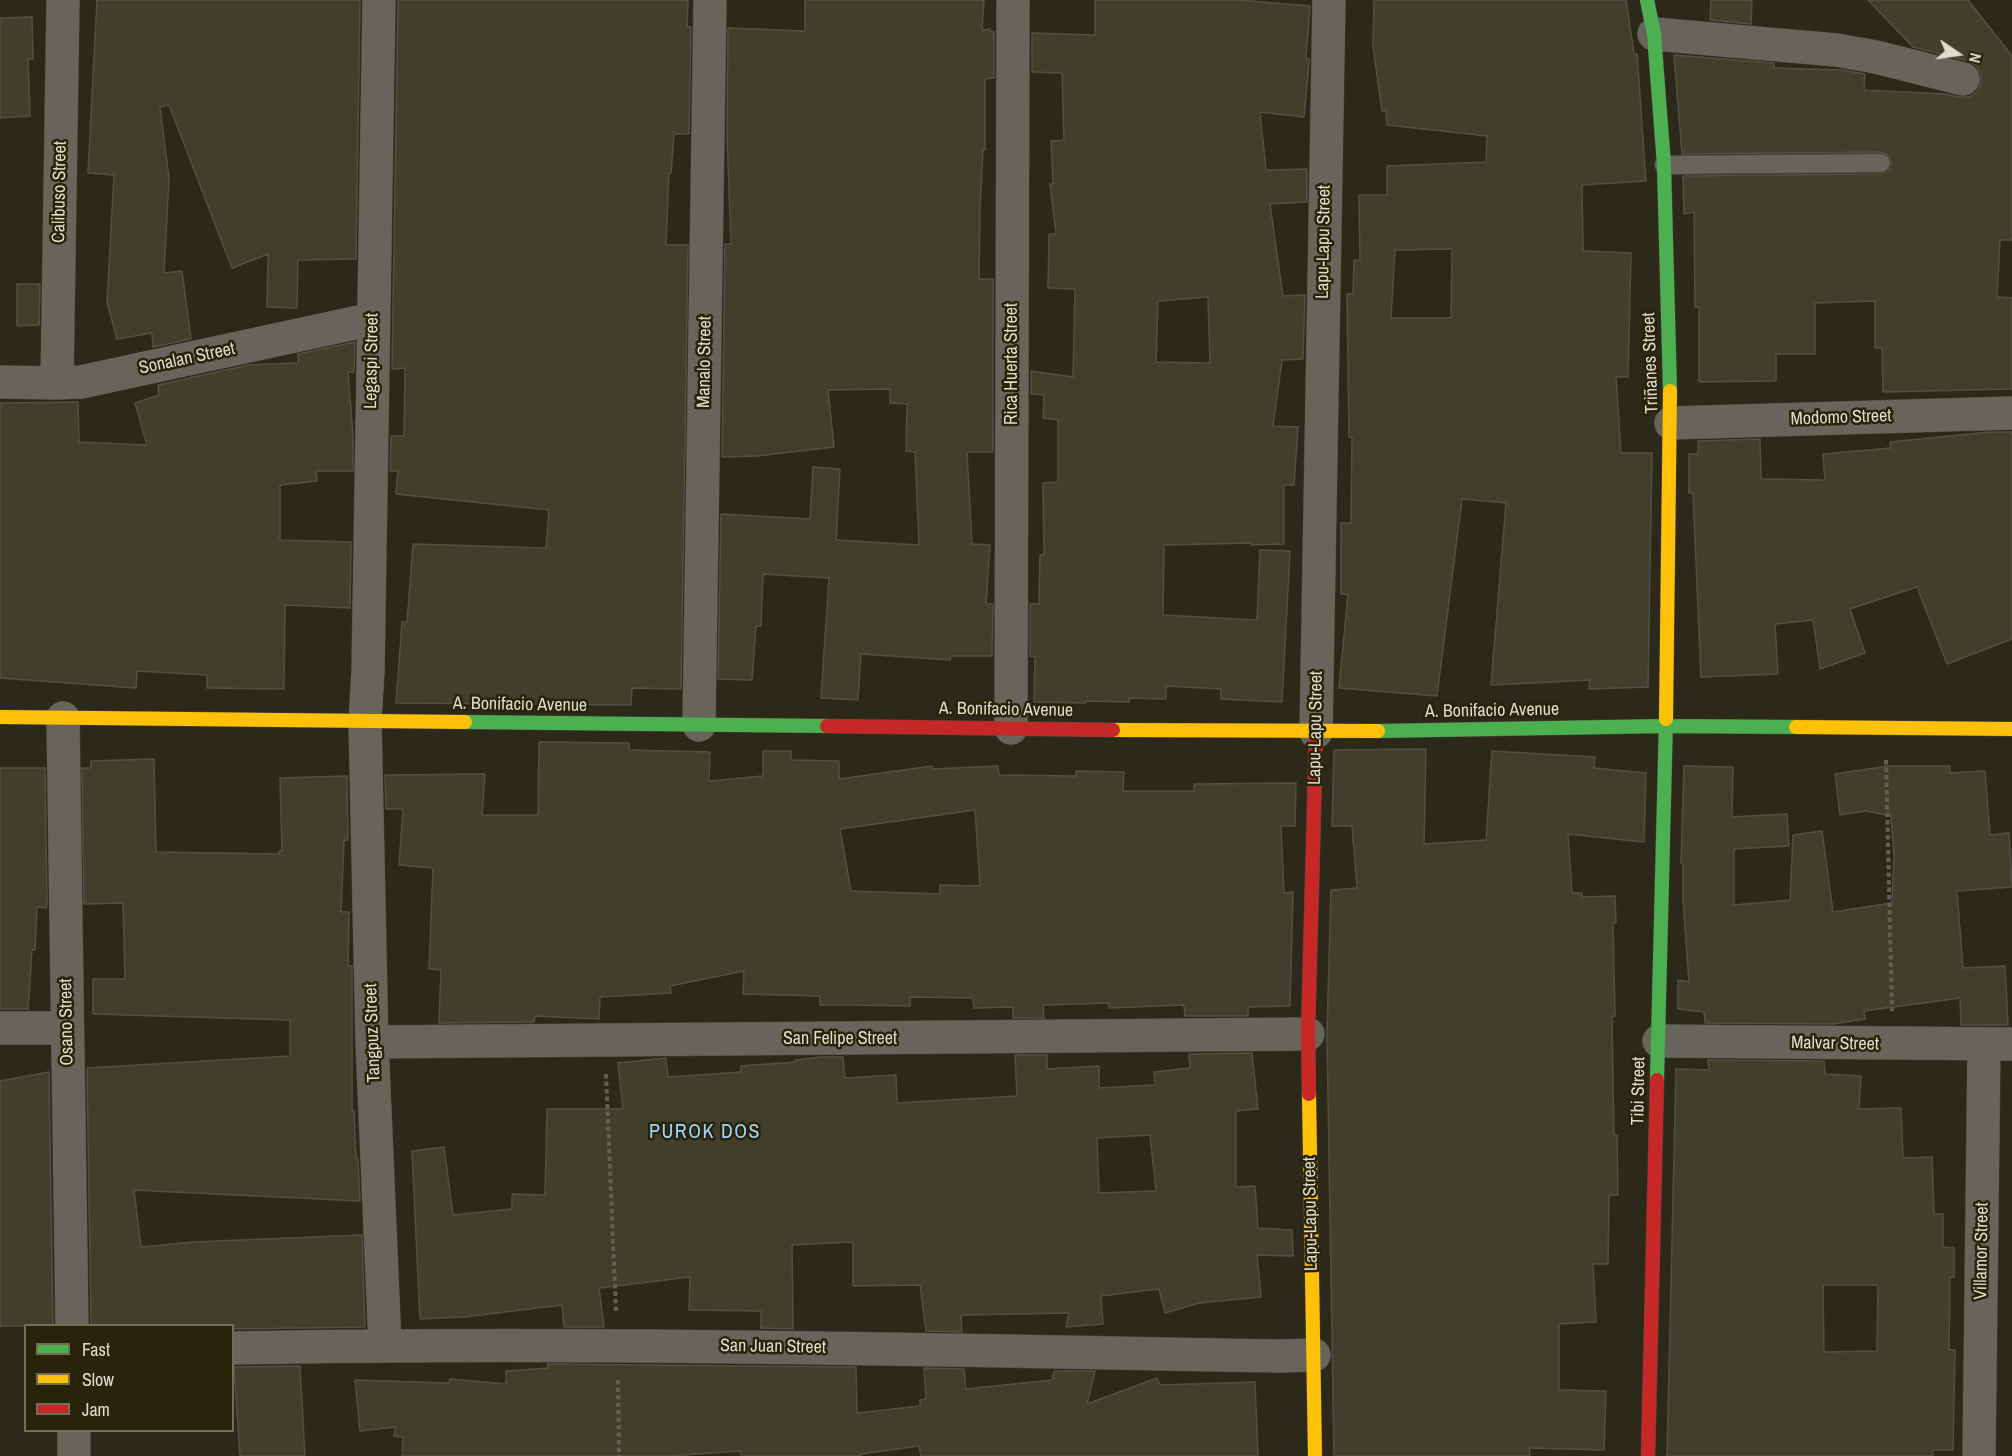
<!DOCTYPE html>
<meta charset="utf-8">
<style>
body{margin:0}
#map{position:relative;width:2012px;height:1456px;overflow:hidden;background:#2c291b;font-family:"Archivo Narrow",sans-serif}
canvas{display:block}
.legend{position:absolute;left:24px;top:1324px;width:210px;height:108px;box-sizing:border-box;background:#29230a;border:2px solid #726d58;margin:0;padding:8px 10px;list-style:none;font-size:18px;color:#dfdccd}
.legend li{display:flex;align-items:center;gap:12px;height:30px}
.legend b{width:30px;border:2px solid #726d58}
.north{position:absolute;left:1928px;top:24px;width:60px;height:60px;-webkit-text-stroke:4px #29230a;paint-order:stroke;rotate:103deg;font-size:16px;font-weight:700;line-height:24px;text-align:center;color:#dfdccd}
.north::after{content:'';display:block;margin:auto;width:21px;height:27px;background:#dfdccd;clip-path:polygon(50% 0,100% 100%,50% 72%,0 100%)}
</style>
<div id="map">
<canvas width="2012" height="1456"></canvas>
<ul class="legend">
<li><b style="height:8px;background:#4caf50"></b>Fast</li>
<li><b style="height:8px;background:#ffc107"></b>Slow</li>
<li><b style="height:8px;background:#c62828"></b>Jam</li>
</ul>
<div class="north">N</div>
</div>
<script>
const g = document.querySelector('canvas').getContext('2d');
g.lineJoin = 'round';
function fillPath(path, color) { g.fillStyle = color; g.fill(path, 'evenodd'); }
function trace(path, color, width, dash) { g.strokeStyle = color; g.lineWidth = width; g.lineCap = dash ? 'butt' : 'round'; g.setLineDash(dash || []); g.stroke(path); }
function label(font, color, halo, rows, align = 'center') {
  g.font = font + ' "Archivo Narrow",sans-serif'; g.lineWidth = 5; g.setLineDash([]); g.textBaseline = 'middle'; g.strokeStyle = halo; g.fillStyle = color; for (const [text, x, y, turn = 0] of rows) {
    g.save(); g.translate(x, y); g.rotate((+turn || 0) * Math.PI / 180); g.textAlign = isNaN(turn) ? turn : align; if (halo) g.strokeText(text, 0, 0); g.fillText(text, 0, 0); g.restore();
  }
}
const building = new Path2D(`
 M 97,0 L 360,0 L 356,259 L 298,260 L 297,308 L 267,307 L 268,254 L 232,268 L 169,105 L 160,107 L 169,178 L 164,273 L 182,271 L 191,339 L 153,347 L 152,333 L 117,339 L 107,302 L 114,175 L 88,173 Z
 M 398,0 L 688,0 L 687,27 L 691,27 L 689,134 L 674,134 L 671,173 L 669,173 L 666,245 L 688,245 L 681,689 L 632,688 L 631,705 L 396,703 L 402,622 L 407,622 L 413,544 L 546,548 L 549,510 L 396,494 L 398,471 L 390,471 L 391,436 L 404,436 L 405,368 L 392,369 Z
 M 805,0 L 984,0 L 982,30 L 990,29 L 991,32 L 994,32 L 994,78 L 985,79 L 985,150 L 983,150 L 980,211 L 979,279 L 993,279 L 993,452 L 967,452 L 972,544 L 990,545 L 986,604 L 993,604 L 992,656 L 951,656 L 950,660 L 861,654 L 858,700 L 821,698 L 829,578 L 763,574 L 761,626 L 756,626 L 752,680 L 718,679 L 721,514 L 810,519 L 813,467 L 840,469 L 836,540 L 919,545 L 915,452 L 906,451 L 907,404 L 890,403 L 890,389 L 828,390 L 834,447 L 757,456 L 722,457 L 725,244 L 731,244 L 727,134 L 728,28 L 805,31 Z
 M 1095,0 L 1239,0 L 1310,6 L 1306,58 L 1309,59 L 1309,62 L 1304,117 L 1260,112 L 1266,170 L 1307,169 L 1307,202 L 1270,204 L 1283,296 L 1305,295 L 1303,359 L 1282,360 L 1273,426 L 1298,427 L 1294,485 L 1284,485 L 1284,544 L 1251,545 L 1251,543 L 1164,545 L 1163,615 L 1257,620 L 1260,550 L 1290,551 L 1282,702 L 1221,699 L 1221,689 L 1166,686 L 1166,699 L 1129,698 L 1129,702 L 1086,701 L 1086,703 L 1034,702 L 1035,657 L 1030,656 L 1030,604 L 1039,604 L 1040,555 L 1044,555 L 1043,483 L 1058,482 L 1058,420 L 1043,418 L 1044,395 L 1031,394 L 1031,371 L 1073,377 L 1075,289 L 1048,288 L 1049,234 L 1056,234 L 1050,184 L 1053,184 L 1051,141 L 1064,140 L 1062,73 L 1032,72 L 1032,33 L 1095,35 ZM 1208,297 L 1210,363 L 1156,362 L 1158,301 Z
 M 1374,0 L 1626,0 L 1634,54 L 1637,54 L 1646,181 L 1582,185 L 1583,251 L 1631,253 L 1628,377 L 1616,377 L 1621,453 L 1652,453 L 1648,687 L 1589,689 L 1590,680 L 1491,685 L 1506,503 L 1462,499 L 1437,696 L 1339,688 L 1348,594 L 1341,594 L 1341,523 L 1351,523 L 1352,437 L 1349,437 L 1347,294 L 1353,294 L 1354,260 L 1360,260 L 1359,195 L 1387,195 L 1387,166 L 1486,162 L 1487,136 L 1387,125 L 1386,110 L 1382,111 L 1373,46 ZM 1452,249 L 1451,318 L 1391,318 L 1395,250 Z
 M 1711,0 L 1752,0 L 1751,24 L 1710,20 Z
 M 1868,0 L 1968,0 L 2012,56 L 2012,240 L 2000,240 L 1997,297 L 2012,298 L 2012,389 L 1883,392 L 1882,348 L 1875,348 L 1875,301 L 1815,303 L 1815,354 L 1776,354 L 1776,381 L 1699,382 L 1699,307 L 1695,307 L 1694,212 L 1684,214 L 1683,176 L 1881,174 L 1890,169 L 1892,162 L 1887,154 L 1881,152 L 1682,154 L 1674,55 L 1774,63 L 1774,68 L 1843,70 L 1865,74 L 1864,90 L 1945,94 L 1959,97 L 1969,97 L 1977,92 L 1981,83 L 1981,74 L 1976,65 L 1968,61 L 1913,47 Z
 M 32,17 L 33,59 L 28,59 L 30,116 L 0,118 L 0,18 Z
 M 17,284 L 40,284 L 39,325 L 17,326 Z
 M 355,342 L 354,372 L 348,372 L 353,436 L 353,471 L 316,471 L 317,481 L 280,485 L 280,540 L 351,542 L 350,608 L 285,605 L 284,689 L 207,688 L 207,675 L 137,671 L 136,688 L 0,678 L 0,403 L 78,402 L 79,442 L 147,445 L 135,403 L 159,395 L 158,385 L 248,365 L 298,363 L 298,354 Z
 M 1990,432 L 2012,432 L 2012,639 L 1947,664 L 1917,587 L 1850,609 L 1865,653 L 1820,669 L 1813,620 L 1775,624 L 1778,674 L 1701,677 L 1693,493 L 1689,493 L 1689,454 L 1698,454 L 1698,441 L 1760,439 L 1761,479 L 1825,480 L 1823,454 L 1891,448 L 1890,442 Z
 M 539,742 L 629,743 L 629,750 L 710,752 L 709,781 L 763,776 L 763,751 L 791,751 L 791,760 L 839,761 L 839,779 L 932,766 L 932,769 L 998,766 L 999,775 L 1076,776 L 1076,771 L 1124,772 L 1123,791 L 1194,791 L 1194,784 L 1296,783 L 1295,826 L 1281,826 L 1284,893 L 1293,892 L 1290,1006 L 1248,1007 L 1248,1016 L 1185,1016 L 1184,1005 L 1109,1008 L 1109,1003 L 1043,1005 L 1044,1018 L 1013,1018 L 1013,1007 L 974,1008 L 973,998 L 910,997 L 910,1006 L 850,1005 L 820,1005 L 820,996 L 743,994 L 744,971 L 670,986 L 671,993 L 600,997 L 599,1019 L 535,1016 L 534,1022 L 439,1023 L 441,970 L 429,969 L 433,868 L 399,865 L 403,809 L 386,809 L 385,775 L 485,774 L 482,815 L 538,815 ZM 975,810 L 980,886 L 940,885 L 940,894 L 851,891 L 840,829 Z
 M 1426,749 L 1424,844 L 1486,840 L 1492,751 L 1595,757 L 1594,768 L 1646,773 L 1644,842 L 1568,834 L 1572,893 L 1582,893 L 1582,897 L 1615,896 L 1616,923 L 1613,923 L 1615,1016 L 1612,1016 L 1613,1083 L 1614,1135 L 1617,1135 L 1618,1195 L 1609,1195 L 1608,1264 L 1593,1264 L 1596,1322 L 1559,1324 L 1559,1390 L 1606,1391 L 1604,1450 L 1529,1448 L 1530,1456 L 1334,1456 L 1327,1034 L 1331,890 L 1357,888 L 1352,826 L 1332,826 L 1334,750 Z
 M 154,759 L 156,852 L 279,854 L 279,851 L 282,851 L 280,778 L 347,776 L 348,840 L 344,840 L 341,912 L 349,912 L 348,966 L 352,966 L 352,1111 L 354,1111 L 356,1158 L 358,1158 L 360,1201 L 134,1190 L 141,1247 L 193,1242 L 362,1235 L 365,1327 L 233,1329 L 232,1326 L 91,1326 L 87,1068 L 290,1056 L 290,1020 L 93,1014 L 93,979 L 125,979 L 123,903 L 84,904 L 82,768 L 91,768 L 91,761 Z
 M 1684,766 L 1733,767 L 1732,817 L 1787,814 L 1789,846 L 1734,849 L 1734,905 L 1790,900 L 1793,835 L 1822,831 L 1833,912 L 1892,903 L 1894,855 L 1891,816 L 1866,811 L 1840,815 L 1835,774 L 1888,766 L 1950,766 L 1950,773 L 1985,771 L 1990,835 L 2009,833 L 2012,887 L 1957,891 L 1963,968 L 2005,966 L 2008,1025 L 1961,1025 L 1960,998 L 1864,1011 L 1865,1019 L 1834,1024 L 1705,1023 L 1704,1012 L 1678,1009 L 1678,980 L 1689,982 L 1683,899 L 1683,864 L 1681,863 Z
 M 0,768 L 45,768 L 47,904 L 46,908 L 37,907 L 35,950 L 32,950 L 28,1009 L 0,1009 Z
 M 1252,1053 L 1258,1109 L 1236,1111 L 1236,1187 L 1255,1186 L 1258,1228 L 1292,1230 L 1293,1256 L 1257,1255 L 1261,1297 L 1199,1303 L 1165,1313 L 1159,1289 L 1101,1296 L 1103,1324 L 1066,1327 L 1069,1313 L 961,1315 L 962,1332 L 926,1331 L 920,1285 L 853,1286 L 853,1242 L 792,1245 L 793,1329 L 761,1328 L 761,1311 L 689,1310 L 690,1277 L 599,1288 L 604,1327 L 564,1327 L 562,1305 L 464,1317 L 420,1319 L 412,1151 L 444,1147 L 453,1215 L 512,1209 L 512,1194 L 545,1195 L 547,1109 L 623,1109 L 618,1063 L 666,1058 L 668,1077 L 741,1072 L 741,1066 L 796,1062 L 795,1060 L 821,1057 L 843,1057 L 845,1078 L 896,1075 L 897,1103 L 1017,1096 L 1015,1055 L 1047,1055 L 1047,1069 L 1099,1066 L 1099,1088 L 1155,1085 L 1154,1072 L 1190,1068 L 1189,1054 ZM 1150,1135 L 1156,1191 L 1099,1193 L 1097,1138 Z
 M 1708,1060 L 1824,1061 L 1825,1074 L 1861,1076 L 1859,1109 L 1901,1108 L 1903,1158 L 1932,1157 L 1934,1214 L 1943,1214 L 1943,1247 L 1954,1248 L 1954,1277 L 1950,1277 L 1949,1350 L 1955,1350 L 1953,1450 L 1933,1450 L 1933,1456 L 1667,1456 L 1676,1069 L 1709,1070 ZM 1823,1285 L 1878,1285 L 1877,1351 L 1824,1352 Z
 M 49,1072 L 53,1326 L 0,1326 L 0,1081 Z
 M 547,1364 L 856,1367 L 857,1413 L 920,1406 L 920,1400 L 926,1399 L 924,1368 L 964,1369 L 966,1389 L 1052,1380 L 1054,1371 L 1095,1371 L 1087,1404 L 1157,1378 L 1160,1385 L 1255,1382 L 1258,1456 L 921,1456 L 919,1446 L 861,1454 L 861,1456 L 741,1456 L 740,1451 L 670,1456 L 402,1456 L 403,1437 L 394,1436 L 395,1427 L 360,1431 L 355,1380 L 449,1383 L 450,1379 L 506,1384 L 506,1371 L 548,1368 Z
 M 300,1366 L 305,1456 L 240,1456 L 234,1367 Z`);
const path = new Path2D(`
 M 1886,760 L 1892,1011
 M 606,1074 L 616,1312
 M 618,1380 L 619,1456`);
const lane = new Path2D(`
 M 1664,165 L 1881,163`);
const street = new Path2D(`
 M 379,0 L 368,671 L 365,721 L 372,1042 L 385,1345
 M 1654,34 L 1836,50 L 1876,57 L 1963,79
 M 0,382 L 57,383 L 81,382 L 373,319
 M 57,383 L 63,0
 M 1671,423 L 2012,413
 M 63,718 L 72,1326
 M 699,725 L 710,0
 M 1011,728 L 1013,0
 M 1316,732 L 1329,0
 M 0,1028 L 67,1028
 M 1659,1041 L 2012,1044
 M 372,1042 L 1308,1034
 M 232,1348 C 582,1341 930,1350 1279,1356 L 1314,1355
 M 74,1430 L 74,1456
 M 1979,1456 L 1984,1045`);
const fast = new Path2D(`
 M 1647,0 L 1654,34 L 1664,165 L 1670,391
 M 465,722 L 827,726
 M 1378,731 L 1666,726 L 1796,727
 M 1657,1080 L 1666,719`);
const slow = new Path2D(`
 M 0,717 L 465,722
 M 1666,719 L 1670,391
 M 1796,727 L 2012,729
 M 1113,730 L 1378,731
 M 1309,1094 L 1315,1456`);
const jam = new Path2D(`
 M 827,726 L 1113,730
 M 1309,1094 L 1308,1034 L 1316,732
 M 1648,1456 L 1657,1080`);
const streetNames = [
 ["Calibuso Street",60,192,-89],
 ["Lapu-Lapu Street",1324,242,-89],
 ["Sonalan Street",187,359,-12],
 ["Legaspi Street",372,361,-89],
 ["Manalo Street",705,362,-89],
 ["Triñanes Street",1651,363,-92],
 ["Rica Huerta Street",1012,364,-90],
 ["Modomo Street",1841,418,-2],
 ["A. Bonifacio Avenue",520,705,1],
 ["A. Bonifacio Avenue",1006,710,1],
 ["A. Bonifacio Avenue",1492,711,-1],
 ["Lapu-Lapu Street",1316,728,-89],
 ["Osano Street",67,1022,-91],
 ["Tangpuz Street",373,1033,-92],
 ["San Felipe Street",840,1039],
 ["Malvar Street",1835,1044,1],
 ["Tibi Street",1639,1091,-89],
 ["Lapu-Lapu Street",1311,1214,-91],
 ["Villamor Street",1982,1251,-89],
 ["San Juan Street",773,1347,1]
];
const neighbourhoodNames = [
 ["PUROK DOS",705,1133]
];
fillPath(building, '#423e2c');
trace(building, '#525045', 1.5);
trace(lane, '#48453a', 20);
trace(street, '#48453a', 34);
trace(fast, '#48453a', 15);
trace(slow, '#48453a', 15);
trace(jam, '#48453a', 15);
trace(path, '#615f55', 4, [4.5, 3]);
trace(lane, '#67655b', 18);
trace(street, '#67655b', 33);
trace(fast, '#4caf50', 14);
trace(slow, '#ffc107', 14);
trace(jam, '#c62828', 14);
label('18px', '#dfdccd', '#29230a', streetNames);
g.letterSpacing = '1.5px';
label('20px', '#9dd6fd', '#29230a', neighbourhoodNames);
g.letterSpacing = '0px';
</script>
